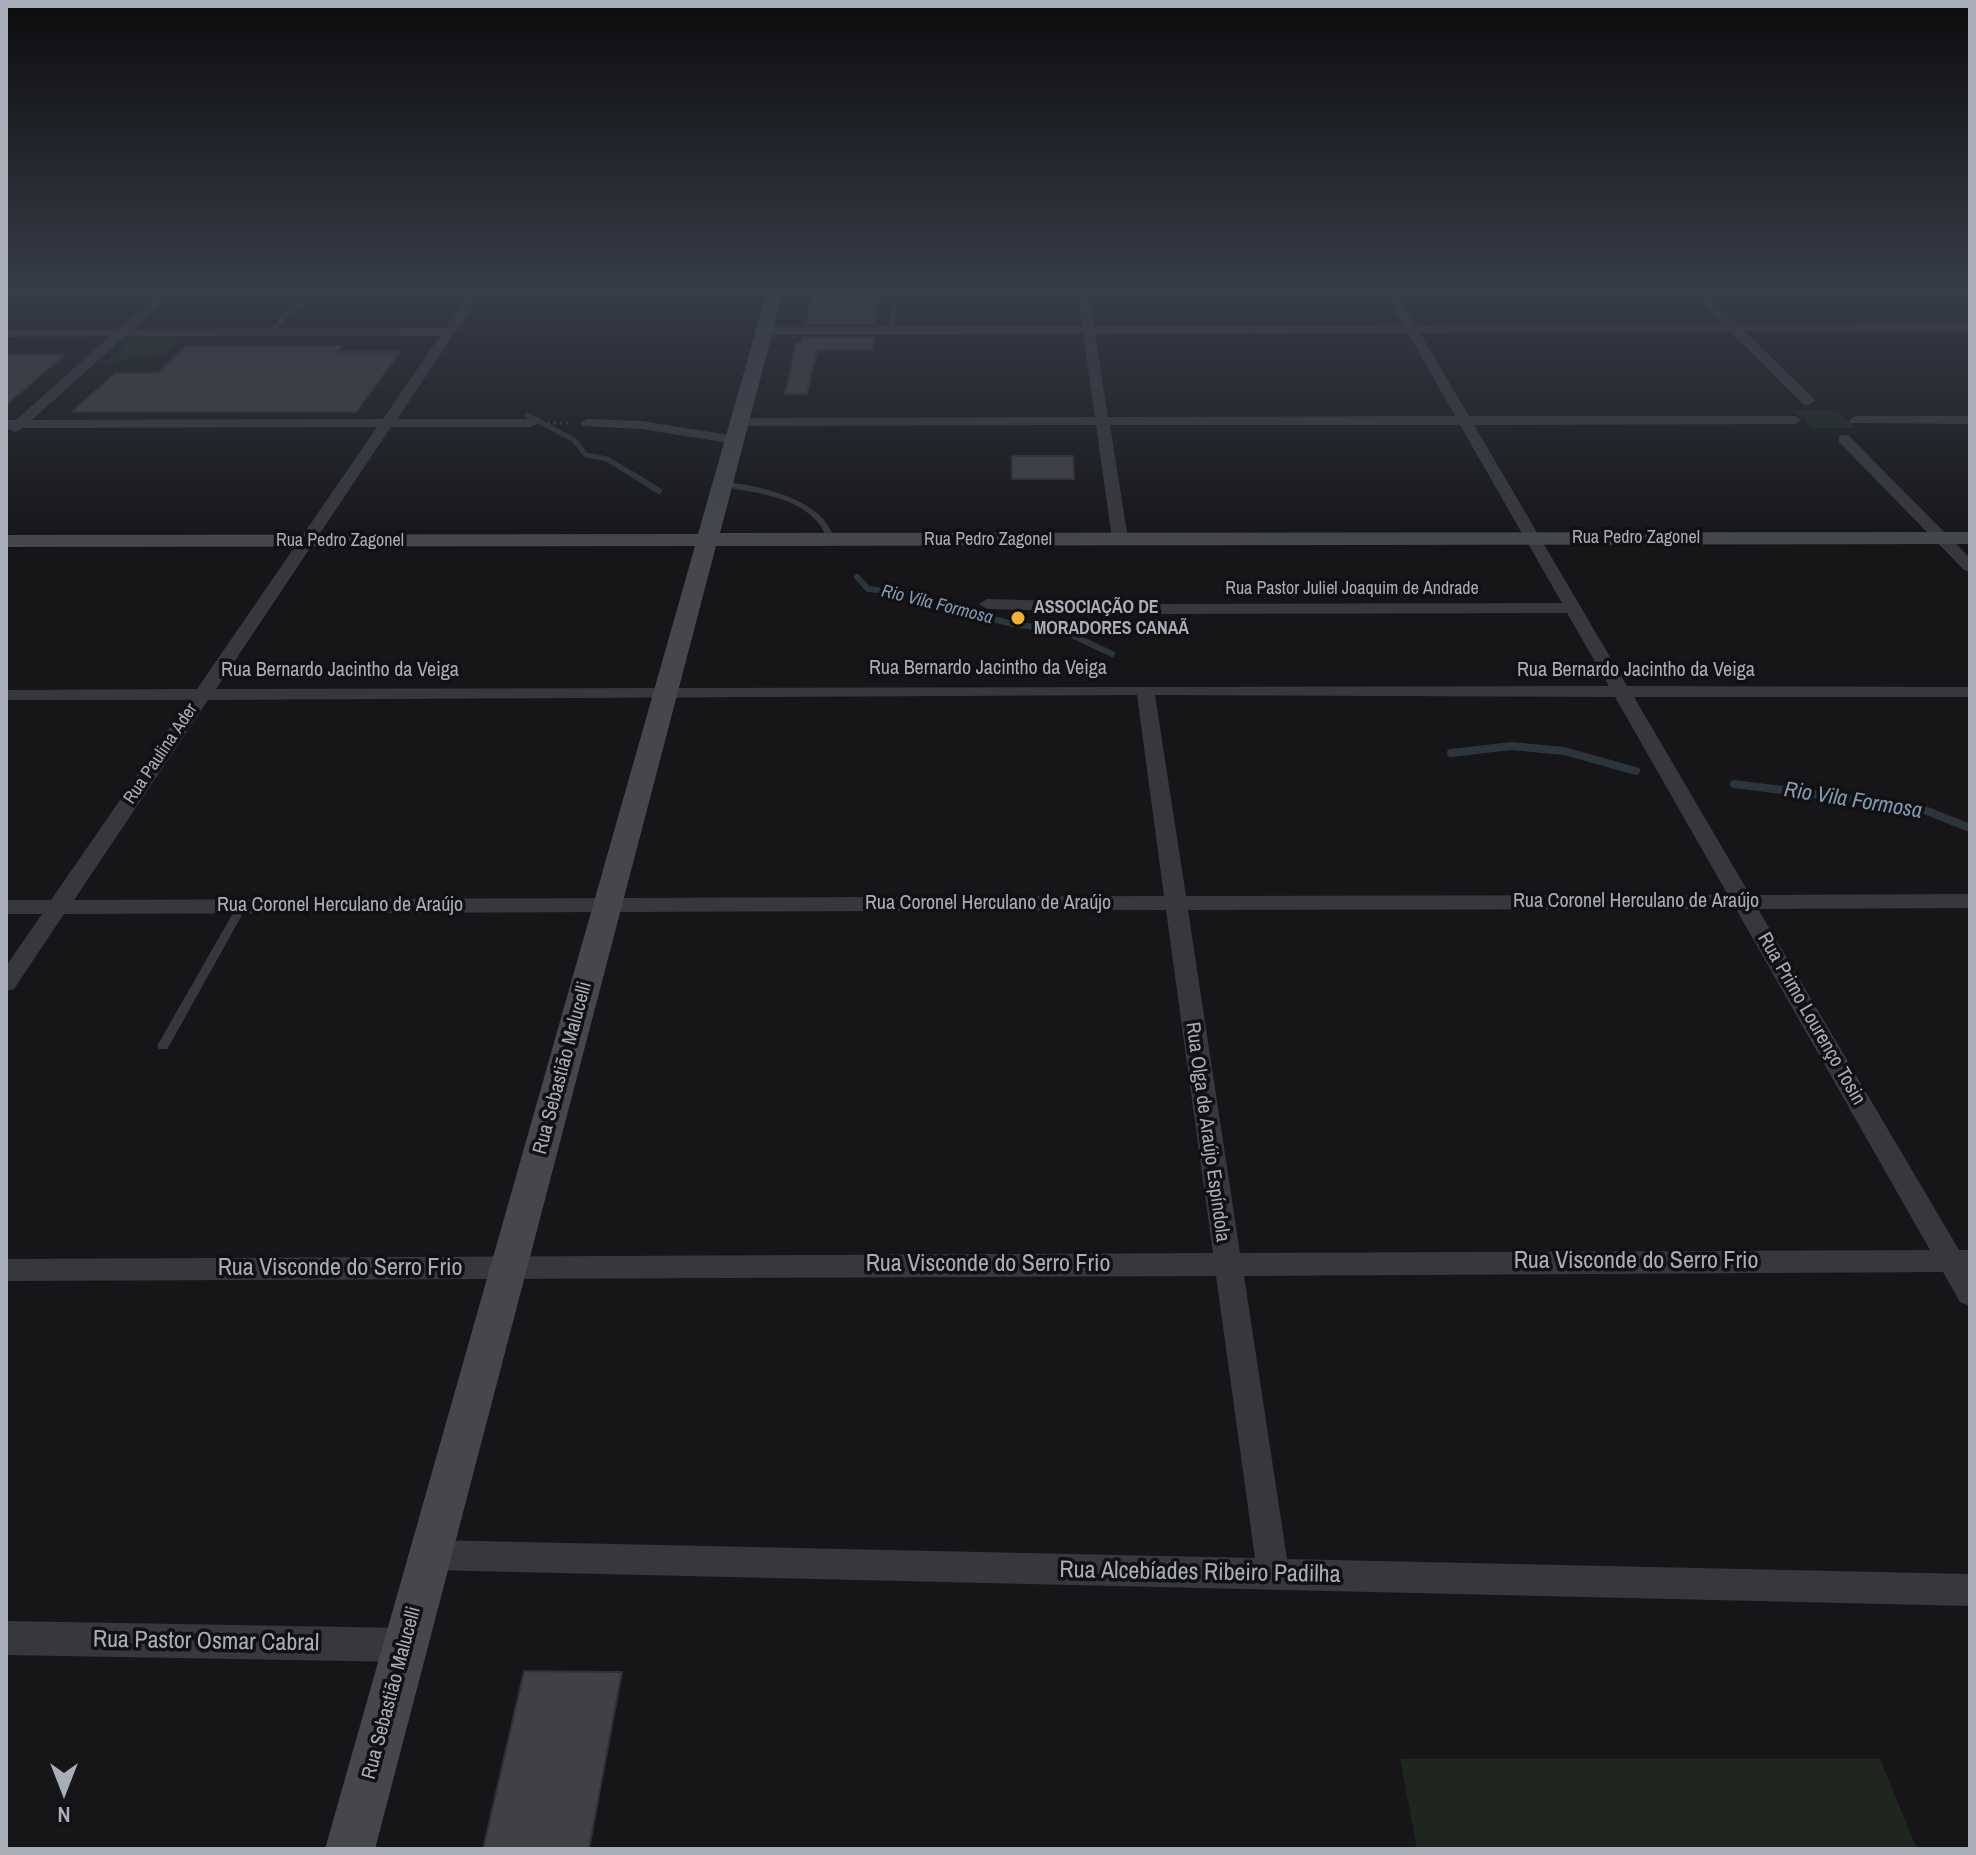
<!DOCTYPE html>
<meta charset="utf-8">
<style>
body{margin:0}
#map{position:relative;width:1976px;height:1855px;overflow:hidden;background:#161618;font-family:"Archivo Narrow",sans-serif}
canvas{display:block}
.frame{position:absolute;inset:0;border:8px solid #a8adb8;pointer-events:none}
.north{position:absolute;left:24px;top:1751px;width:80px;height:80px;-webkit-text-stroke:6px #111113;paint-order:stroke;rotate:180deg;font-size:22px;font-weight:700;line-height:32px;text-align:center;color:#a8adb8}
.north::after{content:'';display:block;margin:auto;width:28px;height:36px;background:#a8adb8;clip-path:polygon(50% 0,100% 100%,50% 72%,0 100%)}
</style>
<div id="map">
<canvas width="1976" height="1855"></canvas>
<div class="frame"></div>
<div class="north">N</div>
</div>
<script>
const g = document.querySelector('canvas').getContext('2d');
g.lineJoin = 'round';
function fillPath(path, color) { g.fillStyle = color; g.fill(path, 'evenodd'); }
function trace(path, color, width, dash) { g.strokeStyle = color; g.lineWidth = width; g.lineCap = dash ? 'butt' : 'round'; g.setLineDash(dash || []); g.stroke(path); }
function label(font, color, halo, rows, align = 'center') {
  g.font = font + ' "Archivo Narrow",sans-serif'; g.lineWidth = 7; g.setLineDash([]); g.textBaseline = 'middle'; g.strokeStyle = halo; g.fillStyle = color; for (const [text, x, y, turn = 0] of rows) {
    g.save(); g.translate(x, y); g.rotate((+turn || 0) * Math.PI / 180); g.textAlign = isNaN(turn) ? turn : align; if (halo) g.strokeText(text, 0, 0); g.fillText(text, 0, 0); g.restore();
  }
}
const green = new Path2D(`
 M 181,338 L 168,352 L 105,363 L 131,339 Z
 M 1794,411 L 1838,411 L 1855,428 L 1811,428 Z
 M 1400,1759 L 1880,1759 L 1917,1849 L 1417,1849 Z`);
const streamFar2 = new Path2D(`
 M 527,415 L 574,440 L 586,455 L 607,459 L 635,476`);
const streamFar1 = new Path2D(`
 M 632,474 L 659,491
 M 857,577 L 868,589 L 898,592 L 1012,624 L 1061,630 L 1112,654`);
const stream = new Path2D(`
 M 1451,753 L 1511,746 L 1564,751 L 1636,771
 M 1734,784 L 1917,807 L 1970,828`);
const building = new Path2D(`
 M 814,288 L 880,288 L 876,324 L 806,324 Z
 M 803,338 L 874,338 L 873,350 L 817,350 L 807,394 L 785,394 L 796,343 L 802,343 Z
 M 186,346 L 342,346 L 337,352 L 400,352 L 356,412 L 72,412 L 115,373 L 158,373 Z
 M 6,355 L 64,355 L 6,405 Z
 M 1012,456 L 1073,456 L 1074,479 L 1012,479 Z
 M 524,1671 L 622,1672 L 589,1849 L 483,1849 Z`);
const path = new Path2D(`
 M 548,423 L 570,423`);
const lane = new Path2D(`
 M 894,302 L 897,304 L 894,330 L 891,332 L 888,330 L 891,304 Z
 M 301,303 L 306,304 L 291,313 L 273,333 L 269,333 L 269,331 L 287,311 Z
 M 720,482 C 748,483 796,494 818,514 C 826,521 831,530 836,540 L 829,542 C 826,536 823,530 820,525 C 797,495 754,493 720,486 Z
 M 242,903 L 247,906 L 169,1046 L 167,1049 L 159,1049 L 157,1046 L 237,906 Z`);
const street = new Path2D(`
 M 166,288 L 178,288 L 133,329 L 445,328 L 473,288 L 485,288 L 397,419 L 531,419 L 538,423 L 531,427 L 391,427 L 216,689 L 1609,686 L 1567,613 L 1166,614 L 987,609 L 979,604 L 987,599 L 1166,604 L 1562,603 L 1460,425 L 1110,425 L 1128,539 L 1120,544 L 1112,539 L 1096,425 L 740,426 L 733,422 L 740,418 L 1095,417 L 1083,334 L 765,335 L 759,331 L 765,327 L 1082,326 L 1076,288 L 1088,288 L 1094,326 L 1403,325 L 1382,288 L 1394,288 L 1416,325 L 1723,324 L 1687,288 L 1699,288 L 1737,324 L 1970,323 L 1970,331 L 1744,331 L 1813,398 L 1815,401 L 1808,405 L 1803,404 L 1730,331 L 1420,333 L 1469,416 L 1795,416 L 1802,420 L 1795,424 L 1474,425 L 1627,686 L 1970,687 L 1970,697 L 1634,697 L 1750,895 L 1970,894 L 1970,908 L 1758,909 L 1959,1250 L 1970,1250 L 1970,1306 L 1960,1302 L 1943,1272 L 1244,1276 L 1287,1559 L 1970,1574 L 1970,1606 L 430,1570 L 419,1566 L 414,1555 L 419,1544 L 430,1540 L 1255,1558 L 1216,1276 L 6,1281 L 6,1259 L 1213,1253 L 1166,910 L 64,914 L 14,989 L 6,991 L 6,966 L 42,914 L 6,914 L 6,900 L 51,900 L 189,700 L 6,700 L 6,690 L 197,689 L 377,427 L 23,428 L 15,432 L 6,428 L 6,420 L 16,420 L 110,336 L 6,337 L 6,329 L 119,329 ZM 1408,333 L 1455,416 L 1108,417 L 1095,334 ZM 125,336 L 440,336 L 383,419 L 32,420 ZM 1137,695 L 1164,896 L 74,900 L 208,700 ZM 1155,695 L 1615,697 L 1728,895 L 1186,896 ZM 1736,909 L 1930,1250 L 1240,1253 L 1188,910 Z
 M 1955,288 L 1970,288 L 1970,293 L 1957,290 Z
 M 1856,416 L 1970,416 L 1970,424 L 1851,423 L 1849,420 Z
 M 587,419 L 642,421 L 735,436 L 742,440 L 735,444 L 642,429 L 582,426 L 580,423 Z
 M 1844,435 L 1849,436 L 1970,558 L 1970,572 L 1964,570 L 1839,442 L 1839,436 Z
 M 6,1621 L 405,1628 L 417,1633 L 422,1645 L 417,1657 L 405,1662 L 6,1655 Z`);
const secondary = new Path2D(`
 M 768,288 L 784,288 L 720,533 L 1970,532 L 1970,544 L 716,546 L 375,1849 L 325,1849 L 695,546 L 6,547 L 6,535 L 698,534 Z`);
const markers = [
 [1018,618,8,"#f2b134"]
];
const farStreetnames = [
 ["Rua Pedro Zagonel",1636,538],
 ["Rua Pedro Zagonel",988,540],
 ["Rua Pedro Zagonel",340,541],
 ["Rua Pastor Juliel Joaquim de Andrade",1352,589],
 ["Rua Paulina Ader",161,754,-56]
];
const farWaternames = [
 ["Rio Vila Formosa",937,605,14]
];
const farPoinames = [
 ["ASSOCIAÇÃO DE",1034,608],
 ["MORADORES CANAÃ",1034,629]
];
const streetNames = [
 ["Rua Bernardo Jacintho da Veiga",988,669],
 ["Rua Bernardo Jacintho da Veiga",340,671],
 ["Rua Bernardo Jacintho da Veiga",1636,671],
 ["Rua Coronel Herculano de Araújo",1636,902],
 ["Rua Coronel Herculano de Araújo",988,904],
 ["Rua Coronel Herculano de Araújo",340,906],
 ["Rua Primo Lourenço Tosin",1811,1019,60],
 ["Rua Sebastião Malucelli",563,1068,-75],
 ["Rua Olga de Araújo Espíndola",1207,1132,82],
 ["Rua Sebastião Malucelli",392,1693,-75]
];
const waterNames = [
 ["Rio Vila Formosa",1853,801,9]
];
const nearStreetnames = [
 ["Rua Visconde do Serro Frio",1636,1262],
 ["Rua Visconde do Serro Frio",988,1265],
 ["Rua Visconde do Serro Frio",340,1269],
 ["Rua Alcebíades Ribeiro Padilha",1200,1573,1],
 ["Rua Pastor Osmar Cabral",206,1642,1]
];
fillPath(green, '#1e261f');
trace(streamFar2, '#2c353c', 5);
trace(streamFar1, '#2c353c', 6);
trace(stream, '#2c353c', 8);
fillPath(building, '#404145');
trace(building, '#303034', 2);
trace(path, '#3d3f44', 3, [2, 4]);
fillPath(lane, '#37383d');
fillPath(street, '#37383d');
fillPath(secondary, '#45474d');
const sky = g.createLinearGradient(0, 0, 0, 547);
sky.addColorStop(0, '#0c0c0d');
sky.addColorStop(0.53, '#363c48');
sky.addColorStop(1, '#363c4800');
g.fillStyle = sky;
g.fillRect(0, 0, 1976, 547);
for (const [x, y, r, color] of markers) { const dot = new Path2D(); dot.arc(x, y, r, 0, 2 * Math.PI); g.fillStyle = color; g.fill(dot); trace(dot, '#111113', 3); }
label('18px', '#a8adb8', '#111113', farStreetnames);
label('italic 18px', '#7f9bb3', '#111113', farWaternames);
label('bold 18px', '#a8adb8', '#111113', farPoinames, 'left');
label('20px', '#a8adb8', '#111113', streetNames);
label('italic 22px', '#7f9bb3', '#111113', waterNames);
label('24px', '#a8adb8', '#111113', nearStreetnames);
</script>
